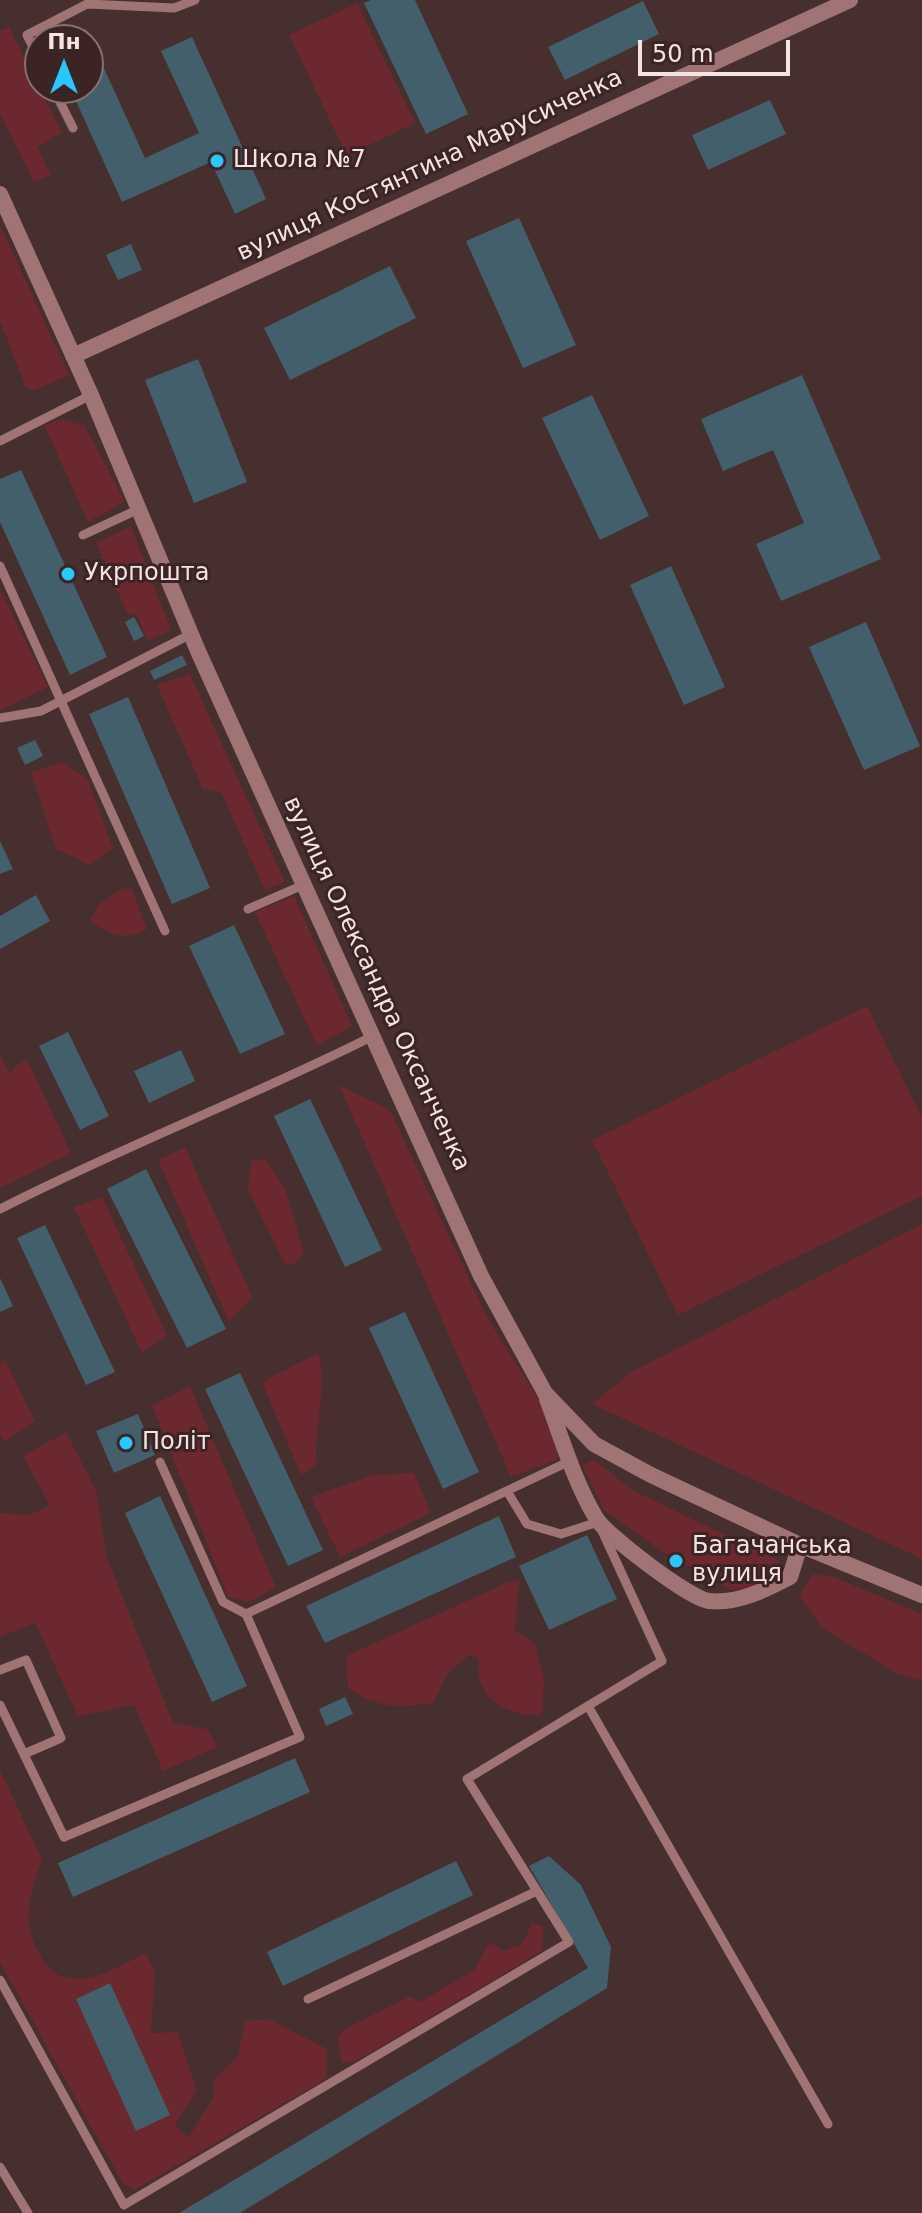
<!DOCTYPE html>
<meta charset="utf-8">
<style>
body{margin:0}
#map{position:relative;width:922px;height:2213px;overflow:hidden;background:#472e2f;font-family:"DejaVu Sans",sans-serif}
canvas{display:block}
.north{position:absolute;left:24px;top:24px;width:80px;height:80px;box-sizing:border-box;background:#3c2425;border:2px solid #867071;border-radius:50%;rotate:0deg;font-size:22px;font-weight:700;line-height:32px;text-align:center;color:#f5e3e3}
.north::after{content:'';display:block;margin:auto;width:28px;height:36px;background:#28c8ff;clip-path:polygon(50% 0,100% 100%,50% 72%,0 100%)}
.scale{position:absolute;left:638px;top:40px;width:152px;height:36px;box-sizing:border-box;border:4px solid #f5e3e3;border-top:0;padding-left:10px;font-size:24px;line-height:28px;white-space:nowrap;color:#f5e3e3;-webkit-text-stroke:6px #3c2425;paint-order:stroke}
</style>
<div id="map">
<canvas width="922" height="2213"></canvas>
<div class="north">Пн</div>
<div class="scale">50 m</div>
</div>
<script>
const g = document.querySelector('canvas').getContext('2d');
g.lineJoin = 'round';
function fillPath(path, color) { g.fillStyle = color; g.fill(path, 'evenodd'); }
function trace(path, color, width, dash) { g.strokeStyle = color; g.lineWidth = width; g.lineCap = dash ? 'butt' : 'round'; g.setLineDash(dash || []); g.stroke(path); }
function label(font, color, halo, rows, align = 'center') {
  g.font = font + ' "DejaVu Sans",sans-serif'; g.lineWidth = 6; g.setLineDash([]); g.textBaseline = 'middle'; g.strokeStyle = halo; g.fillStyle = color; for (const [text, x, y, turn = 0] of rows) {
    g.save(); g.translate(x, y); g.rotate((+turn || 0) * Math.PI / 180); g.textAlign = isNaN(turn) ? turn : align; if (halo) g.strokeText(text, 0, 0); g.fillText(text, 0, 0); g.restore();
  }
}
const green = new Path2D(`
 M 357,3 L 415,123 L 347,156 L 289,35 Z
 M 9,27 L 62,133 L 37,147 L 51,175 L 34,182 L 0,114 L 0,31 Z
 M 0,225 L 69,375 L 33,391 L 26,387 L 0,321 Z
 M 63,419 L 85,426 L 125,502 L 88,522 L 44,425 Z
 M 131,526 L 171,630 L 148,641 L 136,613 L 128,615 L 96,543 Z
 M 0,589 L 48,687 L 0,711 Z
 M 190,674 L 285,882 L 265,890 L 221,792 L 203,789 L 157,685 Z
 M 63,762 L 88,780 L 113,848 L 90,865 L 56,849 L 31,772 Z
 M 123,888 L 132,889 L 147,929 C 127,943 107,933 90,921 L 98,905 Z
 M 294,896 L 352,1026 L 317,1046 L 255,912 Z
 M 867,1006 L 922,1118 L 922,1196 L 678,1315 L 592,1140 Z
 M 0,1054 L 10,1074 L 14,1067 L 27,1059 L 71,1153 L 0,1188 Z
 M 339,1085 L 390,1110 L 487,1317 L 544,1408 L 559,1459 L 511,1477 Z
 M 185,1147 L 252,1297 L 229,1322 L 158,1160 Z
 M 265,1159 L 285,1188 L 304,1252 L 294,1264 L 285,1264 L 248,1190 L 251,1160 Z
 M 102,1197 L 167,1335 L 142,1353 L 74,1207 Z
 M 922,1224 L 922,1559 L 592,1404 L 631,1372 Z
 M 318,1353 C 329,1389 313,1426 317,1464 L 301,1475 L 263,1385 L 267,1379 Z
 M 5,1360 L 35,1421 L 5,1442 L 0,1435 L 0,1363 Z
 M 190,1386 L 276,1587 L 249,1602 L 228,1597 L 152,1405 Z
 M 66,1432 L 96,1490 L 107,1558 L 173,1723 L 207,1729 L 218,1747 L 163,1771 L 134,1705 L 78,1716 L 35,1623 L 0,1637 L 0,1513 L 27,1515 L 50,1506 L 23,1456 Z
 M 595,1460 L 632,1490 L 778,1560 L 784,1570 L 754,1588 L 731,1590 L 663,1552 L 604,1510 L 582,1465 Z
 M 414,1473 L 431,1513 L 340,1557 L 311,1497 L 373,1475 Z
 M 813,1574 L 834,1577 L 922,1614 L 922,1680 L 897,1674 L 821,1627 L 799,1595 Z
 M 519,1580 L 515,1630 L 535,1644 L 544,1678 L 542,1715 C 519,1717 491,1708 481,1684 C 478,1677 479,1665 478,1658 L 469,1655 L 448,1673 L 433,1703 C 397,1708 379,1709 348,1688 L 346,1656 L 506,1583 Z
 M 0,1770 L 42,1859 C 30,1895 20,1920 40,1955 C 45,1965 55,1976 68,1978 C 93,1983 124,1964 145,1953 L 155,1970 L 151,2033 L 178,2032 L 197,2090 L 175,2125 L 188,2138 L 214,2097 L 213,2081 L 238,2056 L 245,2021 L 269,2019 L 327,2049 L 326,2079 L 134,2190 L 123,2184 L 0,1962 Z
 M 532,1923 L 543,1926 L 542,1951 L 356,2061 L 341,2063 L 338,2037 L 344,2029 L 410,1996 L 420,2002 L 474,1970 L 490,1942 L 503,1951 L 522,1944 Z`);
const building = new Path2D(`
 M 371,0 L 415,0 L 468,114 L 426,134 L 364,3 Z
 M 643,1 L 659,34 L 565,80 L 548,47 Z
 M 86,29 L 145,158 L 199,133 L 161,51 L 192,37 L 266,199 L 235,214 L 211,162 L 122,202 L 70,88 L 88,88 L 88,40 L 61,40 Z
 M 770,100 L 786,134 L 708,170 L 692,135 Z
 M 519,218 L 576,345 L 523,368 L 466,241 Z
 M 131,244 L 142,270 L 118,280 L 106,255 Z
 M 390,266 L 416,318 L 290,380 L 264,328 Z
 M 198,359 L 247,482 L 194,503 L 145,380 Z
 M 802,375 L 881,559 L 781,601 L 756,544 L 804,523 L 773,450 L 723,471 L 701,419 Z
 M 592,395 L 649,516 L 600,540 L 542,418 Z
 M 21,470 L 107,657 L 70,675 L 0,522 L 0,479 Z
 M 671,566 L 725,687 L 684,705 L 630,585 Z
 M 134,617 L 144,636 L 134,641 L 125,622 Z
 M 866,622 L 920,746 L 864,770 L 809,647 Z
 M 182,655 L 187,665 L 154,680 L 150,671 Z
 M 128,697 L 210,888 L 172,904 L 89,714 Z
 M 35,740 L 43,756 L 25,765 L 17,748 Z
 M 0,841 L 13,869 L 0,874 Z
 M 36,895 L 50,921 L 0,949 L 0,916 Z
 M 234,925 L 285,1034 L 240,1054 L 189,946 Z
 M 68,1032 L 109,1116 L 80,1130 L 39,1046 Z
 M 181,1050 L 195,1081 L 149,1103 L 134,1071 Z
 M 310,1099 L 382,1250 L 345,1267 L 274,1116 Z
 M 146,1169 L 226,1329 L 187,1348 L 107,1189 Z
 M 45,1225 L 115,1372 L 86,1385 L 17,1238 Z
 M 0,1278 L 13,1306 L 0,1312 Z
 M 405,1312 L 479,1472 L 443,1489 L 369,1328 Z
 M 240,1373 L 323,1550 L 288,1566 L 205,1389 Z
 M 138,1414 L 155,1455 L 114,1473 L 96,1431 Z
 M 160,1496 L 247,1686 L 212,1702 L 125,1513 Z
 M 499,1516 L 516,1557 L 325,1643 L 306,1606 Z
 M 587,1535 L 617,1599 L 549,1630 L 519,1566 Z
 M 345,1697 L 353,1714 L 326,1726 L 319,1709 Z
 M 295,1758 L 310,1792 L 73,1897 L 58,1863 Z
 M 549,1856 L 581,1885 L 611,1947 L 607,1988 L 240,2213 L 179,2213 L 588,1968 L 529,1866 Z
 M 456,1861 L 473,1895 L 283,1986 L 267,1952 Z
 M 110,1983 L 170,2115 L 136,2131 L 76,1999 Z`);
const service = new Path2D(`
 M 40,61 L 27,35 L 87,4 L 174,8 L 195,0
 M 53,88 L 73,128
 M 0,441 L 91,395
 M 83,535 L 139,509
 M 0,566 L 165,931
 M 0,718 L 41,711 L 191,634
 M 248,909 L 303,885
 M 0,1209 C 123,1146 252,1097 375,1035
 M 160,1462 L 223,1602 L 246,1614
 M 0,1670 L 26,1660 L 61,1738 L 24,1754
 M 0,1705 L 64,1837 L 300,1737 L 246,1614 L 570,1461
 M 588,1706 L 828,2124
 M 0,1980 L 124,2205 L 569,1942 L 467,1779 L 662,1661 L 598,1522 L 561,1534 L 527,1524 L 507,1491
 M 308,1999 L 537,1891
 M 0,2167 L 28,2213`);
const minor = new Path2D(`
 M 0,194 L 91,395 L 198,651 L 481,1276 L 545,1393 L 594,1444 L 651,1475 L 800,1545 L 922,1595
 M 73,356 L 850,0
 M 547,1399 C 562,1439 574,1481 596,1518 C 606,1535 690,1599 709,1601 C 738,1604 765,1590 790,1577 L 800,1545`);
const markers = [
 [217,161,8,"#28c8ff"],
 [68,574,8,"#28c8ff"],
 [126,1443,8,"#28c8ff"],
 [676,1561,8,"#28c8ff"]
];
const poiNames = [
 ["Школа №7",233,161],
 ["Укрпошта",84,574],
 ["Політ",142,1443],
 ["Багачанська",692,1547],
 ["вулиця",692,1575]
];
const streetNames = [
 ["вулиця Костянтина Марусиченка",430,166,-25],
 ["вулиця Олександра Оксанченка",376,984,65]
];
fillPath(green, '#6b282e');
fillPath(building, '#445f6c');
trace(service, '#a07374', 9);
trace(minor, '#a07374', 16);
for (const [x, y, r, color] of markers) { const dot = new Path2D(); dot.arc(x, y, r, 0, 2 * Math.PI); g.fillStyle = color; g.fill(dot); trace(dot, '#3c2425', 3); }
label('24px', '#f5e3e3', '#3c2425', poiNames, 'left');
label('24px', '#f5e3e3', '#3c2425', streetNames);
</script>
